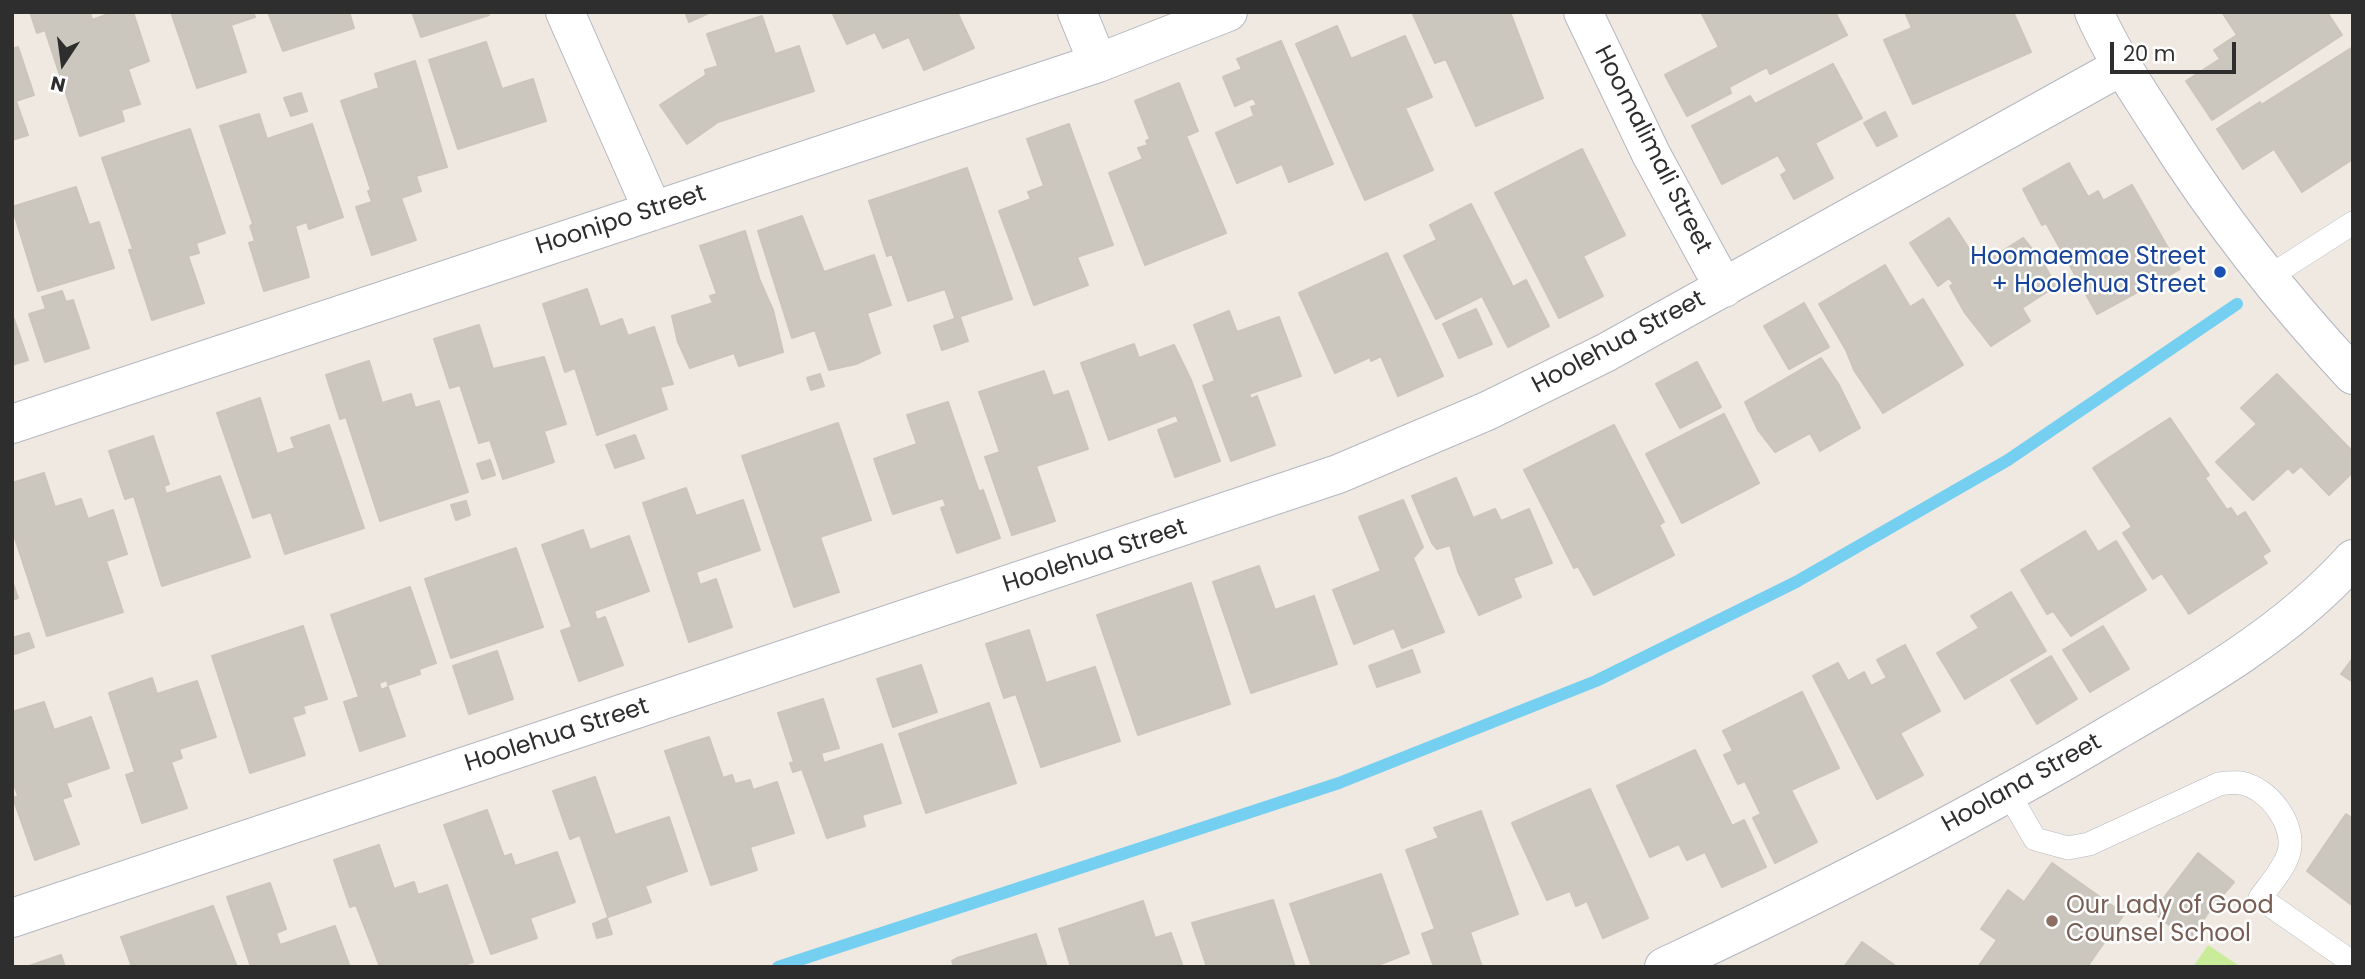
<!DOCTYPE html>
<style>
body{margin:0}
#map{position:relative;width:2365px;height:979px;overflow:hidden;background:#efe9e1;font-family:Poppins,sans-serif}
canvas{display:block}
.frame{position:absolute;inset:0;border:14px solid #2e2e2e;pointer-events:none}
.north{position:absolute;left:28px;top:28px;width:70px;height:70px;-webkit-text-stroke:5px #fff;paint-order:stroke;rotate:193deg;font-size:19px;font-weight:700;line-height:28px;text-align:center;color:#2e2e2e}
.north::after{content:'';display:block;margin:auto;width:24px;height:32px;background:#2e2e2e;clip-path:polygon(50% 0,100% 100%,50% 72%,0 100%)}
.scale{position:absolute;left:2110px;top:42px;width:126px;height:32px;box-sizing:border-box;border:4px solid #2e2e2e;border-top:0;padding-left:9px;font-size:21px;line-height:24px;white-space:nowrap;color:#2e2e2e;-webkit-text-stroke:5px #fff;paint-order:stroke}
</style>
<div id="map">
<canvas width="2365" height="979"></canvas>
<div class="frame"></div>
<div class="north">N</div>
<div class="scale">20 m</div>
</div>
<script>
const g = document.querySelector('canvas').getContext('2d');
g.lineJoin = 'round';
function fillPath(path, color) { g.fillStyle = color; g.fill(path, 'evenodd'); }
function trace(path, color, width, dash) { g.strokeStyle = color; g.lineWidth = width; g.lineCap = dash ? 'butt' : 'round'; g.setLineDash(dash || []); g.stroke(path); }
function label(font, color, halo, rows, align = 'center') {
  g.font = font + ' Poppins,sans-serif'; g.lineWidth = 5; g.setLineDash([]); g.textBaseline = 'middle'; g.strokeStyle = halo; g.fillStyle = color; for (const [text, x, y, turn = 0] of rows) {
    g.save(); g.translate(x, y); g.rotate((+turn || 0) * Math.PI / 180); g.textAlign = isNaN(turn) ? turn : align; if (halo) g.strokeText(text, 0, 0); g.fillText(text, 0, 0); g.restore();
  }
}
const pitch = new Path2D(`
 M 2208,945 L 2241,967 L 2193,967 Z`);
const stream = new Path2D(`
 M 778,967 L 1339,783 L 1596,681 L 1796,582 L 2008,460 L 2237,304`);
const building = new Path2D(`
 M 30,12 L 90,12 L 92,20 L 114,12 L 133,12 L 149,61 L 128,69 L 140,104 L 121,110 L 124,121 L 80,136 L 45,30 L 37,33 Z
 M 171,12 L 253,12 L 255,17 L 231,25 L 246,72 L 197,88 Z
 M 268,12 L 349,12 L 354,28 L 283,51 Z
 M 412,12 L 488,12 L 489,15 L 421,37 Z
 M 685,12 L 711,12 L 689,22 Z
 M 832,12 L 957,12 L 974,48 L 924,70 L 909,37 L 883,48 L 875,32 L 847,44 Z
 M 1412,12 L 1510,12 L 1543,98 L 1476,126 L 1446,59 L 1435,63 Z
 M 1701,12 L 1835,12 L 1847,35 L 1770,74 L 1767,67 L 1729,87 L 1731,93 L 1687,116 L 1665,75 L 1719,47 Z
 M 1905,12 L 2013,12 L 2031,52 L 1913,104 L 1884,40 L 1912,28 Z
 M 2222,12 L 2327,12 L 2342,35 L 2212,120 L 2186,81 L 2220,59 L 2214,50 L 2237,35 Z
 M 762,16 L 775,54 L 799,46 L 814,91 L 718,122 L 687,144 L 660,105 L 706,75 L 705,70 L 718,66 L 707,34 Z
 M 1337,26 L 1351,59 L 1405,36 L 1432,97 L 1405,108 L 1433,170 L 1365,200 L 1296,44 Z
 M 1281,41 L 1333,164 L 1289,182 L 1282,164 L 1237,183 L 1216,133 L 1254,116 L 1251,107 L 1257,105 L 1253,98 L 1235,106 L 1223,77 L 1242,69 L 1237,59 Z
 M 486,42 L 502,89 L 533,79 L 546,121 L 458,149 L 429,60 Z
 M 18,47 L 34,95 L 16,101 L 28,135 L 12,140 L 12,49 Z
 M 2353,47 L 2353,159 L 2302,192 L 2274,149 L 2243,169 L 2217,129 L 2260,102 L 2261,105 Z
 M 415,61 L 447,167 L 416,176 L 421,191 L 401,198 L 416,240 L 372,255 L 356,207 L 372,202 L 368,191 L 371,190 L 341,101 L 379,88 L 375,74 Z
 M 1833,64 L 1862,118 L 1815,143 L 1833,178 L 1794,199 L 1781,175 L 1787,171 L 1778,155 L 1722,184 L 1692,126 L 1750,96 L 1755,104 Z
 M 1179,83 L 1198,131 L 1186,136 L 1226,233 L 1145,265 L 1109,173 L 1143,159 L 1138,148 L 1148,145 L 1146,141 L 1150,139 L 1135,101 Z
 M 301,93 L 307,111 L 291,116 L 284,98 Z
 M 1885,112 L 1897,136 L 1877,146 L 1864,123 Z
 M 259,114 L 267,139 L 312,124 L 343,217 L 309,229 L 307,222 L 295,226 L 309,277 L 264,291 L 249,243 L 255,241 L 250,226 L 253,224 L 220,126 Z
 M 1069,124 L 1113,245 L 1077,257 L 1088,285 L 1034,305 L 999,211 L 1031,199 L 1028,192 L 1044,186 L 1027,139 Z
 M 190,129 L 225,233 L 196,243 L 199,253 L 188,256 L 204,303 L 152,320 L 129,250 L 133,249 L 102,158 Z
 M 1582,149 L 1625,235 L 1583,256 L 1603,296 L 1559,318 L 1495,193 Z
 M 2069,163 L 2088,197 L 2098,191 L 2103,201 L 2132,185 L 2180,269 L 2097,314 L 2046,223 L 2042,225 L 2023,189 Z
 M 967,168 L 1012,299 L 955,318 L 945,289 L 908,301 L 892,254 L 887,256 L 869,201 Z
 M 76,187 L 89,225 L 99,222 L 114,268 L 38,291 L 12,207 Z
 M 1471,204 L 1513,287 L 1526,280 L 1549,326 L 1508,347 L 1482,296 L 1436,319 L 1404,256 L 1437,240 L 1430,225 Z
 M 802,216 L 824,272 L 874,255 L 891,305 L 867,313 L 880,353 L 856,364 L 829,370 L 815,330 L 792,338 L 758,231 Z
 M 1949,218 L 1975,258 L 1986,252 L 1990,259 L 2023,238 L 2042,261 L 2056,286 L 2022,308 L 2030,321 L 1991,346 L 1965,313 L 1950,286 L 1954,284 L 1949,278 L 1938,286 L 1910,243 Z
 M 745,231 L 760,281 L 773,310 L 783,352 L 739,366 L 734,353 L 690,368 L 678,342 L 672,316 L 713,303 L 710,296 L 717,294 L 700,246 Z
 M 1387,253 L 1443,376 L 1398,396 L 1381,356 L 1371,361 L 1370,357 L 1335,373 L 1299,293 Z
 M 1885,265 L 1910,307 L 1923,299 L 1963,365 L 1883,413 L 1854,370 L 1846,350 L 1819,304 Z
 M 587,289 L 600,327 L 622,319 L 628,336 L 654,327 L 673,384 L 660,387 L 667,409 L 597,435 L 575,368 L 565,372 L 543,304 Z
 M 62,291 L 66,302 L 73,300 L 89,348 L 45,362 L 29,314 L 46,309 L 42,297 Z
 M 1804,303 L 1829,347 L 1789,369 L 1764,326 Z
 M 1476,309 L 1492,344 L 1459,358 L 1443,324 Z
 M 1229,311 L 1237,332 L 1279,317 L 1301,376 L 1249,394 L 1251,399 L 1257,396 L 1275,445 L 1231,461 L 1203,386 L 1215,381 L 1194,325 Z
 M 960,317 L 968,341 L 942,350 L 934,326 Z
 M 14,319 L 28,360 L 12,365 L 12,320 Z
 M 479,325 L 493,369 L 544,357 L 566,424 L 544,431 L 554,462 L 503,479 L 490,440 L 479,443 L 460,385 L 450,388 L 434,339 Z
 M 1134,344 L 1139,358 L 1174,345 L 1191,380 L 1220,461 L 1175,477 L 1158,430 L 1179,422 L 1176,415 L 1109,440 L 1081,363 Z
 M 1821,358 L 1839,385 L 1860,428 L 1820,451 L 1810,433 L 1775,452 L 1758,430 L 1745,402 Z
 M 369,361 L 382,403 L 411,394 L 415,408 L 439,401 L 468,492 L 380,521 L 346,417 L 340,419 L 326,375 Z
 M 1697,362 L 1721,407 L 1680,428 L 1656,384 Z
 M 1044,371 L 1053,396 L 1068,391 L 1088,449 L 1036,466 L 1055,521 L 1012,535 L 985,457 L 1000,452 L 979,392 Z
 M 820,374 L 824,386 L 811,390 L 807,378 Z
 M 2277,374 L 2353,452 L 2353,472 L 2329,495 L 2301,466 L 2293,473 L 2288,468 L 2253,500 L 2216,462 L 2257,424 L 2241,408 Z
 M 260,398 L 277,454 L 295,448 L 291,438 L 329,425 L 364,528 L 285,554 L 271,512 L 253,518 L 217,413 Z
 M 948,402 L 979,492 L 983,490 L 1000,538 L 957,553 L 941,508 L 946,506 L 943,498 L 893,514 L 874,459 L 917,444 L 907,415 Z
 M 1724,414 L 1759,483 L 1682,523 L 1646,454 Z
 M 2170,418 L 2209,475 L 2205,478 L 2227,510 L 2231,508 L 2237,517 L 2245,512 L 2270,551 L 2262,556 L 2267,563 L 2189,614 L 2162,573 L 2153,579 L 2123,533 L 2132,527 L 2093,468 Z
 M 838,423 L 871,520 L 820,537 L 839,592 L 794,607 L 742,456 Z
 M 1614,425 L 1664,522 L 1659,525 L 1674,555 L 1594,595 L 1578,566 L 1574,568 L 1524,470 Z
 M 635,435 L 644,458 L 615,468 L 606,445 Z
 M 153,436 L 169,484 L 164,486 L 166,494 L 220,476 L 250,557 L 162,586 L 134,496 L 125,499 L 109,451 Z
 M 490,460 L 495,475 L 482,479 L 477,464 Z
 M 44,473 L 55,507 L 81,499 L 88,519 L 113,510 L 127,554 L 106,561 L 123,612 L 47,636 L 12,529 L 12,483 Z
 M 1456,478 L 1473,518 L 1495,509 L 1501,521 L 1529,509 L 1552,563 L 1513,578 L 1521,597 L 1479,615 L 1458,571 L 1450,545 L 1437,549 L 1432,543 L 1412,496 Z
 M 686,488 L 696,516 L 743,500 L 760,550 L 696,572 L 700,585 L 716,579 L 732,627 L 689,642 L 643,503 Z
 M 1403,500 L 1423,547 L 1413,558 L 1444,632 L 1402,648 L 1394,628 L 1354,644 L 1333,590 L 1381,571 L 1359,517 Z
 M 466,501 L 470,515 L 456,520 L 451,505 Z
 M 583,530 L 590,550 L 629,536 L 649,591 L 594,611 L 597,620 L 605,617 L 623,665 L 579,681 L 561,631 L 572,627 L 542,545 Z
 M 2085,531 L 2098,552 L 2116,541 L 2146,590 L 2071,636 L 2053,611 L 2047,614 L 2021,570 Z
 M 516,548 L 543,627 L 451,658 L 425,579 Z
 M 1259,566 L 1275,610 L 1314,596 L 1337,664 L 1251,693 L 1213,582 Z
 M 12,580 L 18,598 L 12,600 Z
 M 1191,583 L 1230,704 L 1138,735 L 1097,615 Z
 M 410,587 L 436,663 L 419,669 L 420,674 L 388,685 L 387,680 L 379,683 L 381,690 L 388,687 L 405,736 L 360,751 L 344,702 L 359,697 L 331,615 Z
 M 2011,592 L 2046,651 L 1965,699 L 1937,653 L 1979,628 L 1971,616 Z
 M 303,626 L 327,699 L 303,706 L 305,713 L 292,717 L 305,755 L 250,773 L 212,656 Z
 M 2103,626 L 2129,669 L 2090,692 L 2063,650 Z
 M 1029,630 L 1046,683 L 1095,667 L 1120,741 L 1041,767 L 1016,694 L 1004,698 L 986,644 Z
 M 29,633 L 34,647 L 15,654 L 12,638 Z
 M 1905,645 L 1940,711 L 1900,733 L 1923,775 L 1877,799 L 1813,676 L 1838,663 L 1848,681 L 1864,672 L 1871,686 L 1887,678 L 1877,660 Z
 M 1412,650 L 1420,672 L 1377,687 L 1369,666 Z
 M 497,651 L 513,699 L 469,714 L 453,666 Z
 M 2051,656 L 2077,699 L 2037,724 L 2011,680 Z
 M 2353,658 L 2353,682 L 2341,674 Z
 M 921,665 L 937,712 L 893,727 L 877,679 Z
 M 152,678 L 157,694 L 197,681 L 216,737 L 179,749 L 182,758 L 171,762 L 187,808 L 142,823 L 126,775 L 135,772 L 109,693 Z
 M 1802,692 L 1839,768 L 1791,790 L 1817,842 L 1775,863 L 1753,818 L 1761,814 L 1745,781 L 1738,784 L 1724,755 L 1733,751 L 1723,731 Z
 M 823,699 L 839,748 L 821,753 L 824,763 L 882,744 L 901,803 L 862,815 L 865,826 L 827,838 L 802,769 L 793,772 L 790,763 L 794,762 L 778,713 Z
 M 44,702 L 54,730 L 91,717 L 109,768 L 66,783 L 71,796 L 62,799 L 79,844 L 35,860 L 13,798 L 18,796 L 12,778 L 12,712 Z
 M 989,703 L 1016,783 L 926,813 L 899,734 Z
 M 709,737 L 723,778 L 732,775 L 735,784 L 750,780 L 753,790 L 777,782 L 794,833 L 750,847 L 757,870 L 711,885 L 665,751 Z
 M 1695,750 L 1732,826 L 1744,820 L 1766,867 L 1722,887 L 1705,852 L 1687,860 L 1679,844 L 1650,857 L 1617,786 Z
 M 595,777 L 615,835 L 669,817 L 687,871 L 645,886 L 651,902 L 608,917 L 580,835 L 570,839 L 553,791 Z
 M 1590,789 L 1648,918 L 1603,938 L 1587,901 L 1576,906 L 1570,891 L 1547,900 L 1512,823 Z
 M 487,810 L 504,857 L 511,854 L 515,866 L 557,852 L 575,902 L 530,918 L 537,938 L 491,954 L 444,825 Z
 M 1481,811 L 1518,914 L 1470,932 L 1482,967 L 1434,967 L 1422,934 L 1435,929 L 1406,850 L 1439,838 L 1434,828 Z
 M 2346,814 L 2353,819 L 2353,906 L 2307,871 Z
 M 379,845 L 394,889 L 414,882 L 418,895 L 447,885 L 473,962 L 458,967 L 380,967 L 356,905 L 350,907 L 334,860 Z
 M 2198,853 L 2234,882 L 2210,910 L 2189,941 L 2153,912 Z
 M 2052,863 L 2124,914 L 2087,967 L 1978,967 L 1997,940 L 1981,929 L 2008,890 L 2024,902 Z
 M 1381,874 L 1409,953 L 1373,967 L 1312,967 L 1290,904 Z
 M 270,883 L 286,929 L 276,933 L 280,945 L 335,926 L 350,967 L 251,967 L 227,897 Z
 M 1273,900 L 1295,967 L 1207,967 L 1192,923 Z
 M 1143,901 L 1155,938 L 1171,933 L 1183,967 L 1071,967 L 1059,929 Z
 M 213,906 L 237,967 L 132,967 L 121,937 Z
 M 607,918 L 612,934 L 597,938 L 593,924 Z
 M 1036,934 L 1047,967 L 954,967 L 952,961 L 957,958 Z
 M 1862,942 L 1897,967 L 1844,967 Z
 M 61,955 L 65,967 L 26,967 Z`);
const lane = new Path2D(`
 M 2267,278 L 2353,223
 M 2009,794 L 2035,839 L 2068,848 L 2089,844 L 2219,784 C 2226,783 2234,782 2241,783 C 2269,788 2296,825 2289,852 C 2285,868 2269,885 2260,898 L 2353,963`);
const street = new Path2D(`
 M 565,12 L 653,211
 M 1077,12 L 1098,63
 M 1583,12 L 1651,154 L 1724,288
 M 12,424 L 1098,63 L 1228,12
 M 12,918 L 1338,474 L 1487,411 L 1605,353 L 2122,66
 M 1664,967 C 1818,895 1968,819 2114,732 C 2197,684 2288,632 2353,559`);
const secondary = new Path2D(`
 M 2094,12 C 2112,53 2137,90 2161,127 C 2217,216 2281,298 2353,375`);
const markers = [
 [2220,272,7,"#1a4fb4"],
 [2052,921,7,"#8d6e63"]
];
const streetNames = [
 ["Hoomalimali Street",1652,150,63],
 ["Hoonipo Street",621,221,-18],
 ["Hoolehua Street",1619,343,-28],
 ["Hoolehua Street",1095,557,-18],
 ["Hoolehua Street",557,736,-18],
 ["Hoolana Street",2022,784,-29]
];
const transitNames = [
 ["Hoomaemae Street",2206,258],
 ["+ Hoolehua Street",2206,286]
];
const educationNames = [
 ["Our Lady of Good",2066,907],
 ["Counsel School",2066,935]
];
fillPath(pitch, '#c9ec9a');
trace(stream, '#75cff0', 12);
fillPath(building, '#cbc7bf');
trace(building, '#cbc5ba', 2);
trace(lane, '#b4b7c1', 24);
trace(street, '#b4b7c1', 40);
trace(secondary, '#b4b7c1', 40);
trace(lane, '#fff', 23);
trace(street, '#fff', 38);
trace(secondary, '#fff', 38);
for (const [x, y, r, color] of markers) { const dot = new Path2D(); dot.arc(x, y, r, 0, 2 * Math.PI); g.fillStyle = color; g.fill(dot); trace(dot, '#fff', 2.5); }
label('24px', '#2e2e2e', '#fff', streetNames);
label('24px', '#164399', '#fff', transitNames, 'right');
label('24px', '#785e54', '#fff', educationNames, 'left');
</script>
